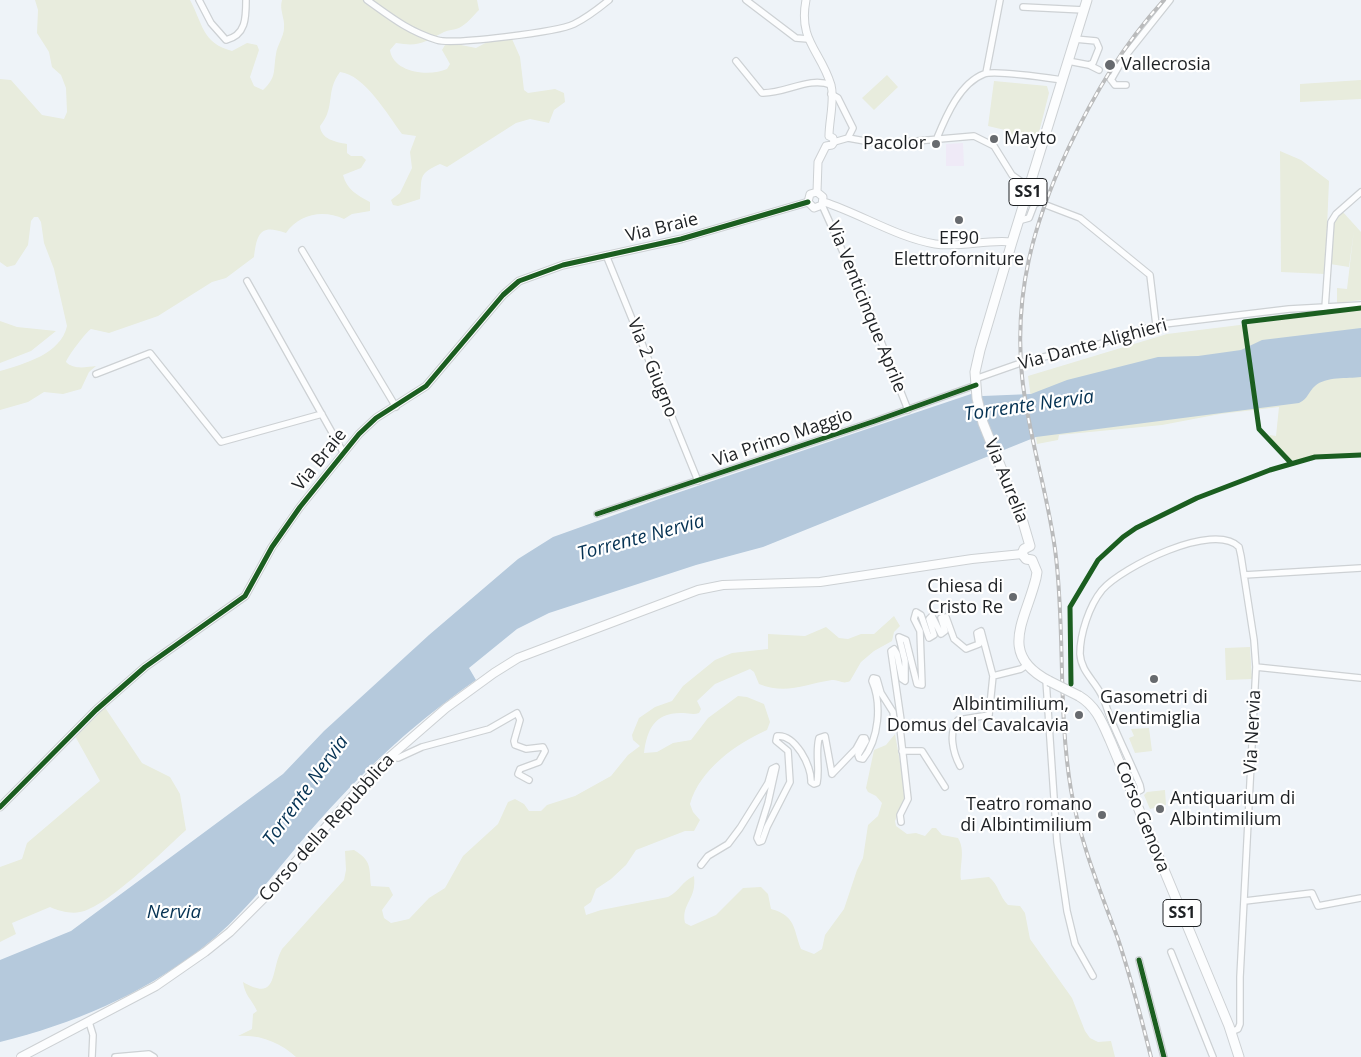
<!DOCTYPE html>
<style>
body{margin:0}
canvas{display:block;background:#eef3f8}
</style>
<canvas width="1361" height="1057"></canvas>
<script>
const g = document.querySelector('canvas').getContext('2d');
g.lineJoin = 'round';
function fillPath(path, color) { g.fillStyle = color; g.fill(path, 'evenodd'); }
function trace(path, color, width, dash) { g.strokeStyle = color; g.lineWidth = width; g.lineCap = dash ? 'butt' : 'round'; g.setLineDash(dash || []); g.stroke(path); }
function label(font, color, halo, rows, align = 'center') {
  g.font = font + ' "Open Sans",sans-serif'; g.lineWidth = 4.5; g.setLineDash([]); g.textBaseline = 'middle'; g.strokeStyle = halo; g.fillStyle = color; for (const [text, x, y, turn = 0] of rows) {
    g.save(); g.translate(x, y); g.rotate((+turn || 0) * Math.PI / 180); g.textAlign = isNaN(turn) ? turn : align; if (halo) g.strokeText(text, 0, 0); g.fillText(text, 0, 0); g.restore();
  }
}
const education = new Path2D(`
 M 963,143 L 964,166 L 946,166 L 946,144 Z`);
const green = new Path2D(`
 M 35,0 L 190,0 C 203,24 202,43 232,51 L 247,43 L 257,45 L 259,50 L 250,77 L 254,86 L 263,90 C 277,77 273,71 276,54 C 277,45 284,37 284,28 C 285,18 279,10 282,0 L 477,0 L 479,10 C 473,16 467,24 459,28 C 454,30 448,30 444,32 C 424,42 420,47 396,43 L 390,50 C 393,73 430,77 447,69 L 450,64 L 442,50 L 445,45 L 456,44 L 476,48 L 491,40 L 512,39 L 520,57 L 524,90 L 528,93 L 555,89 L 564,93 L 565,102 L 554,110 L 549,123 L 530,119 L 516,123 L 447,167 L 440,164 C 418,174 422,176 420,199 L 398,206 L 393,205 L 391,200 L 400,193 L 412,168 L 410,152 L 416,136 L 402,134 C 387,114 365,75 340,72 C 325,92 336,107 320,126 C 321,139 335,142 347,144 L 347,153 L 351,156 L 362,156 L 366,160 L 361,168 L 343,175 C 347,190 357,195 370,202 L 370,211 L 352,214 L 344,219 C 323,209 299,214 286,233 C 261,224 257,232 254,257 L 226,278 L 212,282 L 158,316 L 109,333 L 91,329 C 86,332 68,356 66,362 C 74,370 86,367 96,366 L 89,372 L 81,389 L 63,394 L 44,392 L 28,402 L 0,410 L 0,371 C 24,364 61,354 67,326 L 54,269 L 44,243 L 41,222 L 38,217 L 34,217 L 31,221 L 28,245 L 15,265 L 7,267 L 0,262 L 0,79 L 11,80 L 42,115 L 64,119 L 67,112 L 66,88 L 61,75 L 52,67 L 49,52 L 37,33 L 38,10 Z
 M 887,75 L 898,87 L 874,110 L 862,98 Z
 M 1361,80 L 1361,99 L 1300,102 L 1300,84 Z
 M 994,81 L 1047,86 L 1049,93 L 1035,148 L 1008,143 L 1009,131 L 988,126 Z
 M 1280,151 L 1301,160 L 1329,181 L 1325,274 L 1281,272 Z
 M 1342,211 L 1361,232 L 1361,300 L 1337,303 L 1337,288 L 1347,289 L 1354,230 L 1349,267 L 1330,264 C 1331,246 1329,224 1342,211 Z
 M 1361,310 L 1361,454 L 1323,455 L 1291,461 L 1269,439 L 1270,435 L 1276,436 L 1279,407 L 1220,414 L 1162,425 L 1059,435 L 1058,440 L 1037,444 L 1028,376 L 1167,334 Z
 M 0,321 L 17,327 L 56,331 L 31,351 L 0,363 Z
 M 894,616 L 900,626 L 894,632 L 892,641 L 874,651 L 861,662 L 850,681 C 842,685 839,679 832,680 C 804,684 787,695 759,684 L 754,672 L 750,669 L 715,684 L 697,701 L 701,709 L 699,713 C 693,715 689,713 683,713 C 655,712 647,729 644,753 L 657,752 L 673,743 L 691,740 L 708,718 L 738,696 L 747,697 L 764,704 L 770,722 L 767,730 C 736,744 700,769 690,804 L 693,812 L 700,820 L 694,831 L 685,831 L 636,850 L 626,865 L 611,879 L 596,889 L 591,902 L 584,907 L 586,915 L 601,910 L 668,897 C 679,892 682,881 694,876 C 697,900 681,903 685,923 L 691,926 L 716,915 L 743,888 L 761,887 L 768,894 L 771,909 C 796,916 793,928 801,949 L 814,954 L 822,949 L 825,935 L 844,909 L 857,870 L 863,858 L 868,825 L 878,816 L 882,803 L 876,796 L 868,792 L 866,788 L 874,750 L 886,745 L 895,734 L 906,795 L 895,821 L 896,826 L 907,834 L 916,833 L 925,836 L 932,828 L 936,828 L 942,835 L 958,838 C 966,851 959,866 961,880 L 989,877 C 999,885 999,896 1008,905 L 1020,906 L 1025,913 L 1030,939 L 1072,998 L 1085,1031 L 1090,1038 L 1098,1042 L 1111,1041 L 1115,1057 L 296,1057 C 281,1043 260,1034 238,1036 L 252,1029 L 253,1014 L 257,1011 C 251,998 245,996 243,982 C 279,1003 270,970 282,949 L 344,880 L 346,870 L 345,851 L 354,850 C 372,861 369,867 371,886 L 389,887 L 393,895 L 382,910 L 384,918 L 391,923 L 409,919 L 429,898 L 445,888 L 463,856 L 498,824 L 508,802 L 515,799 L 524,804 L 529,811 L 541,811 L 547,805 L 575,796 L 611,776 L 628,755 L 640,746 L 633,740 L 632,735 L 639,718 L 655,707 L 672,701 L 683,686 L 715,660 L 732,653 L 768,649 L 768,634 L 805,636 L 826,627 L 839,638 L 848,639 L 861,634 L 874,634 Z
 M 1250,647 L 1252,679 L 1226,680 L 1225,648 Z
 M 104,706 L 142,763 L 170,777 L 180,794 L 186,830 C 165,849 106,908 80,912 C 71,914 59,911 50,907 L 12,923 L 16,934 L 0,942 L 0,867 L 22,859 L 27,843 L 100,781 L 75,736 Z
 M 1149,728 L 1152,751 L 1135,753 L 1129,738 L 1134,736 L 1131,729 Z
 M 1165,790 L 1166,805 L 1150,809 L 1144,795 L 1147,792 Z`);
const water = new Path2D(`
 M 1361,328 L 1361,377 C 1347,379 1326,376 1315,386 C 1308,392 1308,399 1299,403 L 1036,437 L 763,547 L 696,565 L 549,613 L 517,629 L 469,668 L 476,680 C 407,728 354,779 299,844 C 268,881 240,919 201,949 C 141,995 73,1024 0,1042 L 0,960 L 71,931 L 283,774 L 324,731 L 429,635 L 518,559 L 553,537 L 659,499 L 971,394 L 983,396 L 1031,394 L 1067,380 L 1158,357 L 1198,356 L 1241,350 L 1262,340 Z`);
const minor = new Path2D(`
 M 199,0 L 211,23 L 226,40 C 246,35 246,18 246,0
 M 367,0 C 391,17 408,31 437,40 C 452,45 558,32 574,24 C 586,18 598,9 609,0
 M 746,0 L 796,38 L 808,39
 M 1023,7 L 1084,10
 M 736,61 L 762,93 C 785,94 809,76 831,85
 M 1068,61 L 1089,65 L 1093,63 L 1099,48 L 1096,41 L 1075,39
 M 1089,65 L 1099,70
 M 986,73 L 1000,0
 M 1109,77 L 1115,85 L 1126,85
 M 1111,80 L 1123,59 L 1170,0
 M 831,94 L 838,98 L 853,128 L 848,138
 M 937,138 C 946,116 960,83 984,74 C 995,70 1048,78 1062,80
 M 834,142 L 848,138 L 882,144 L 974,136 L 994,146 L 1012,175 L 1029,187
 M 822,205 L 867,306 L 908,410
 M 1046,205 L 1080,218 L 1150,275 L 1156,325
 M 1018,221 L 1029,218 L 1034,205 L 1038,202
 M 302,250 L 396,407
 M 606,255 L 698,481
 M 247,281 L 343,452
 M 1325,308 L 1331,222 L 1336,214 L 1361,192
 M 96,374 L 150,353 L 221,442 L 322,414
 M 975,379 L 1032,359 L 1081,350 L 1156,325 L 1289,309 L 1361,305
 M 597,514 L 875,421 L 976,385
 M 1244,575 L 1361,568
 M 1256,667 L 1361,678
 M 1046,680 L 1057,842 L 1067,911 L 1075,944 L 1093,976
 M 900,728 L 908,799 L 900,815 L 901,822
 M 902,751 L 922,751 L 945,787
 M 389,757 L 398,758 L 422,747 L 489,729 L 517,713 L 520,720 L 514,741 L 515,745 L 526,749 L 543,747 L 545,751 L 539,762 L 520,769 L 518,774 L 529,780
 M 960,766 C 953,753 948,732 958,720 L 989,715 L 993,676
 M 832,774 L 856,749 L 862,738 L 865,738 L 866,741 L 858,755 L 859,758 L 863,759 C 879,739 882,704 872,681 L 873,678 L 877,679 L 881,693 L 893,712 L 895,727 L 902,727 L 891,651 L 894,649 L 897,654 L 902,679 L 905,681 L 905,661 L 899,637 L 906,640 L 917,684 L 922,685 L 920,631 L 914,619 L 916,612 L 921,615 L 929,638 L 934,635 L 929,619 L 932,616 L 941,634 L 945,631 L 941,618 L 946,617 L 954,639 L 966,649 L 979,644 L 977,633 L 981,631 L 993,676 L 1021,669 L 1027,665
 M 1133,794 L 1141,790 L 1140,785 C 1131,764 1121,743 1112,722 C 1108,713 1106,703 1101,694 C 1094,680 1081,671 1080,654 C 1080,634 1089,606 1102,590 C 1122,567 1214,521 1239,547 L 1241,556 L 1254,640 L 1256,667 L 1240,977 L 1240,1024 L 1238,1029 L 1231,1032
 M 701,865 L 708,856 L 728,844 L 740,828 L 768,783 L 772,769 L 776,767 L 768,803 L 757,838 L 759,842 L 762,841 L 767,827 L 790,782 L 788,751 L 776,741 L 777,736 C 795,734 812,766 811,782 L 814,784 L 817,783 C 820,768 815,753 819,738 L 825,736 L 832,774
 M 1245,901 L 1312,893 L 1318,906 L 1361,898
 M 1171,952 L 1213,1057
 M 1139,960 L 1164,1057
 M 89,1022 L 93,1035 L 92,1057
 M 115,1057 L 149,1054 L 154,1057`);
const tertiary = new Path2D(`
 M 806,0 C 798,41 821,51 831,85 C 835,100 829,120 829,136
 M 817,192 L 818,162 L 826,146 L 832,145 L 834,142 L 833,138 L 829,136
 M 808,202 L 814,208 L 822,205 L 823,197 L 817,192
 M 808,202 L 810,194 L 817,192
 M 824,202 C 861,214 896,237 935,244 C 960,248 987,239 1012,242
 M 0,807 L 96,710 L 145,667 L 245,596 L 272,547 L 300,507 L 359,434 L 376,418 L 426,386 L 503,295 L 519,281 L 563,265 L 681,239 L 808,202`);
const secondary = new Path2D(`
 M 21,1057 L 156,986 L 205,952 L 230,932 L 265,897 L 377,768 L 446,708 L 494,673 L 518,658 L 698,590 L 723,585 L 820,582 L 972,559 L 1022,554`);
const primary = new Path2D(`
 M 1030,546 L 1023,522 L 983,423 L 977,398 L 975,372 L 980,350 L 1012,242 L 1087,0
 M 1030,546 L 1024,549 L 1022,554 L 1026,559 L 1032,560
 M 1032,560 L 1037,572 L 1036,578 C 1026,620 997,654 1049,681
 M 1079,696 C 1096,706 1102,722 1110,740 L 1229,1026 L 1239,1057`);
const rail = new Path2D(`
 M 1151,1057 C 1141,1017 1131,978 1118,939 C 1100,890 1080,842 1071,790 C 1058,713 1065,634 1056,557 C 1049,495 1028,437 1022,376 C 1014,293 1033,224 1068,149 C 1094,94 1123,45 1164,0`);
const primaryBridge = new Path2D(`
 M 1049,681 L 1079,696`);
const cycleway = new Path2D(`
 M 1291,463 L 1259,429 L 1244,322 L 1361,308
 M 597,514 L 875,421 L 976,385
 M 1071,684 L 1070,607 L 1098,560 L 1123,537 L 1136,528 L 1197,498 L 1270,470 L 1315,457 L 1361,455
 M 0,807 L 96,710 L 145,667 L 245,596 L 272,547 L 300,507 L 359,434 L 376,418 L 426,386 L 503,295 L 519,281 L 563,265 L 681,239 L 808,202
 M 1139,960 L 1164,1057`);
const markers = [
 [1110,65,6,"#676a6e"],
 [994,139,5,"#676a6e"],
 [936,144,5,"#676a6e"],
 [959,220,5,"#676a6e"],
 [1013,597,5,"#676a6e"],
 [1154,679,5,"#676a6e"],
 [1079,715,5,"#676a6e"],
 [1160,809,5,"#676a6e"],
 [1102,815,5,"#676a6e"]
];
const shields = [
 [1028,192,38],
 [1182,913,38]
];
const shieldNames = [
 ["SS1",1028,192],
 ["SS1",1182,913]
];
const poiNames = [
 ["Vallecrosia",1121,65,"left"],
 ["Mayto",1004,139,"left"],
 ["Pacolor",926,144],
 ["EF90",959,239,"center"],
 ["Elettroforniture",959,260,"center"],
 ["Chiesa di",1003,587],
 ["Cristo Re",1003,608],
 ["Gasometri di",1154,698,"center"],
 ["Ventimiglia",1154,719,"center"],
 ["Albintimilium,",1069,705],
 ["Domus del Cavalcavia",1069,726],
 ["Antiquarium di",1170,799,"left"],
 ["Albintimilium",1170,820,"left"],
 ["Teatro romano",1092,805],
 ["di Albintimilium",1092,826]
];
const streetNames = [
 ["Via Braie",662,228,-14],
 ["Via Venticinque Aprile",866,307,68],
 ["Via Dante Alighieri",1093,345,-15],
 ["Via 2 Giugno",652,368,68],
 ["Via Primo Maggio",783,438,-19],
 ["Via Braie",320,460,-51],
 ["Via Aurelia",1006,481,68],
 ["Via Nervia",1253,732,-87],
 ["Corso Genova",1142,817,68],
 ["Corso della Repubblica",327,828,-48]
];
const waterNames = [
 ["Torrente Nervia",1029,406,-8],
 ["Torrente Nervia",641,538,-15],
 ["Torrente Nervia",306,791,-54],
 ["Nervia",174,913]
];
fillPath(education, '#efeaf7');
fillPath(green, '#e8ecdd');
fillPath(water, '#b5c9dc');
trace(minor, '#cdd1d4', 8);
trace(tertiary, '#cdd1d4', 9);
trace(secondary, '#cdd1d4', 10);
trace(primary, '#cdd1d4', 11);
trace(minor, '#fcfdfe', 5.5);
trace(tertiary, '#fcfdfe', 7);
trace(secondary, '#fcfdfe', 8);
trace(primary, '#fcfdfe', 9);
trace(rail, '#babbbc', 4);
trace(rail, '#fff', 2, [5.5]);
trace(primaryBridge, '#cdd1d4', 11, []);
trace(primaryBridge, '#fcfdfe', 9);
trace(cycleway, '#1b5e20', 5);
for (const [x, y, r, color] of markers) { const dot = new Path2D(); dot.arc(x, y, r, 0, 2 * Math.PI); g.fillStyle = color; g.fill(dot); trace(dot, '#fff', 2); }
for (const [x, y, w] of shields) { const box = new Path2D(); box.roundRect(x - w / 2, y - 13.5, w, 27, 4); g.fillStyle = '#fff'; g.fill(box); trace(box, '#1e2124', 1); }
label('bold 16px', '#1e2124', null, shieldNames);
label('18px', '#1e2124', '#fff', poiNames, 'right');
label('18px', '#1e2124', '#fff', streetNames);
label('italic 19px', '#053253', '#fff', waterNames);
</script>
